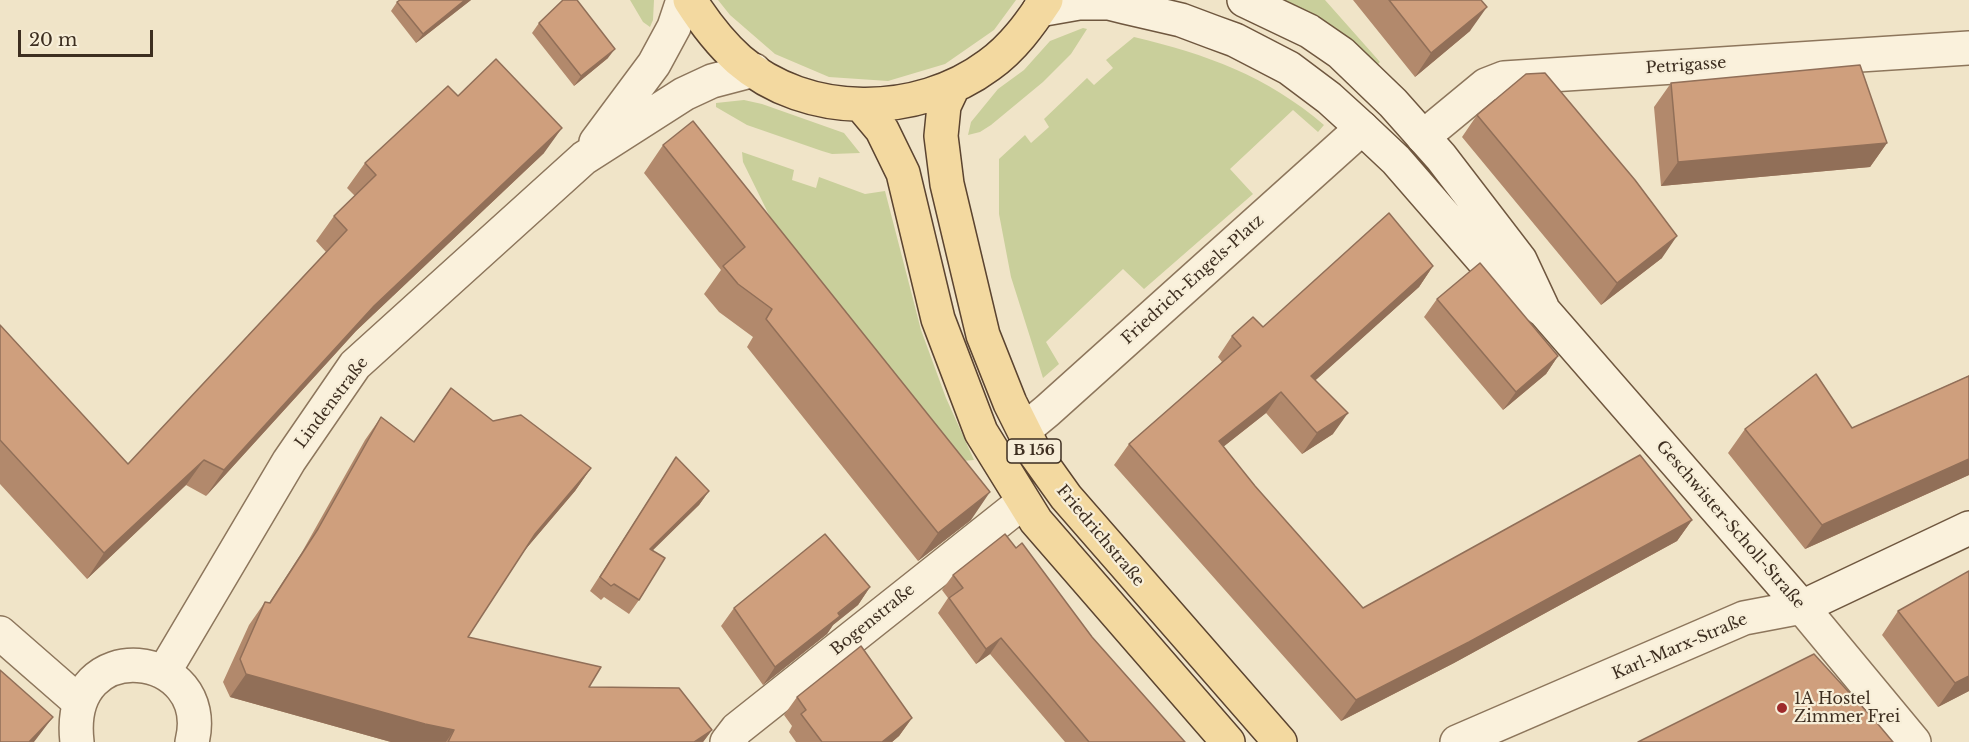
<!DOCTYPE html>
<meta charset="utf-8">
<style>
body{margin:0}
#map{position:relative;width:1969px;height:742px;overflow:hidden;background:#f0e4c8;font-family:"Libre Baskerville",serif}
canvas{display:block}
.scale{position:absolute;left:18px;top:30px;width:135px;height:27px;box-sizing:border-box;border:3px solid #3d2e20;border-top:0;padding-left:8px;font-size:18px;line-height:21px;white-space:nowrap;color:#3d2e20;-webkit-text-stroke:4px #f7eed8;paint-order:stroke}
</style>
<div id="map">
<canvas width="1969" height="742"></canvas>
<div class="scale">20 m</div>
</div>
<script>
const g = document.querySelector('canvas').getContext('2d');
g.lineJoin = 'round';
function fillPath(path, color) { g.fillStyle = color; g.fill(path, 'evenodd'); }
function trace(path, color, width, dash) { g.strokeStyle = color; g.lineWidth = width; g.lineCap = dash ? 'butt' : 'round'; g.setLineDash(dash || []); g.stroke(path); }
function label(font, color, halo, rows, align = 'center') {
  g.font = font + ' "Libre Baskerville",serif'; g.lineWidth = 4.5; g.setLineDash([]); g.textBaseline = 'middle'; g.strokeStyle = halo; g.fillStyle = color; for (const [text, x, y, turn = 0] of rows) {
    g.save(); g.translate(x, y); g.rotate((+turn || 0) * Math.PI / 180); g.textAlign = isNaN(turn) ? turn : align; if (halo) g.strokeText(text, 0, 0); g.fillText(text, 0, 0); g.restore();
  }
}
const green = new Path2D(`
 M 630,0 L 654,0 L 653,20 L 650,27 L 643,22 Z
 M 718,0 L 1016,0 L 994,30 L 945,64 L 888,81 L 829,77 L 775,54 L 730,15 Z
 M 1283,0 L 1325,0 L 1380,62 L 1377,65 L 1316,18 Z
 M 1083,28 L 1087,29 L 1071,54 L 1043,82 L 991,125 L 980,132 L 968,135 L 971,122 L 998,89 L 1024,70 L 1050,41 Z
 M 1134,37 C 1206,54 1267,76 1324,125 L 1318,132 L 1293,110 L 1230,169 L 1253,194 L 1144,289 L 1123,269 L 1046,342 L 1059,364 L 1043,378 L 1011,277 L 999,214 L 999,159 L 1025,135 L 1031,143 L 1049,127 L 1044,119 L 1087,78 L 1094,85 L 1113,68 L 1106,60 Z
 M 744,100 L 762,104 L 844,133 L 860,153 L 832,154 L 822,151 L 747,125 L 716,107 L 716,103 Z
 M 742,152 L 794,170 L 792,180 L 816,188 L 819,177 L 865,194 L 885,191 L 921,330 L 946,398 L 974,460 L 963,461 L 771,219 L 743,162 Z`);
const minor = new Path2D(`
 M 1423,137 L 1486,85 L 1504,78 L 1969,48
 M 1024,430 L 1047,411 L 1362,128
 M 0,633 L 79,702
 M 727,742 L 737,729 L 1023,502
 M 1457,742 L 1744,618 L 1802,607 L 1914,742`);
const tertiary = new Path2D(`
 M 596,142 L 654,64 L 674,27 L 683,0
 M 164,672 L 289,461 L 355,365 L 584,158 L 684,94 L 712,81 L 754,70
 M 77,742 C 64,630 215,650 192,742`);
const secondary = new Path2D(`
 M 1244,0 L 1309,31 L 1341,53 L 1393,103 L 1441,157 L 1520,260 L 1542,307
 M 1039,10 L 1079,3 L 1109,3 L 1125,7 L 1181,20 L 1213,32 L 1235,40 L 1289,68 L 1329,98 L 1362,128 L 1396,160 L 1496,275 L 1544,311 L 1802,607 L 1969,528`);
const primary = new Path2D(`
 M 690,0 C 704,22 719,42 739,60 C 807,119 918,118 989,65 C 1013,48 1030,24 1046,0
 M 953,87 L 944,106 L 941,136 L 947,184 L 983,335 L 1010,403 L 1036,455 L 1066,497 L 1280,742
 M 861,105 L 882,130 L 903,173 L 938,319 L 981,432 L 1036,521 L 1228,742`);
const wall = new Path2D(`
 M 471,0 L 416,43 L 391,11 L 397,2 Z
 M 1353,0 L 1481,0 L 1470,31 L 1415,77 Z
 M 539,23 L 608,58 L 574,86 L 532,33 Z
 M 1671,83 L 1887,143 L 1870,167 L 1661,186 L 1654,107 Z
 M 458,96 L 544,153 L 356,331 L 206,496 L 186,485 L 87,579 L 0,484 L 0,325 L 128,464 L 326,252 L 316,241 L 334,216 L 355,196 L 347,188 L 365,163 Z
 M 1477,115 L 1662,258 L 1601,305 L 1462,137 Z
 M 663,145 L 971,520 L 918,561 L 747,347 L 753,337 L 719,312 L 704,294 L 721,270 L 644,173 Z
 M 1433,266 L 1419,287 L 1315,380 L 1333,434 L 1302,454 L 1266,413 L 1223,447 L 1255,486 L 1363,608 L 1692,520 L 1677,541 L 1454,663 L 1341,721 L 1114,465 L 1129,444 L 1222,362 L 1218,357 L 1232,336 L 1263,327 Z
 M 1437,299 L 1558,356 L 1546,374 L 1503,410 L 1424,317 Z
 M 1969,375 L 1969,475 L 1805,549 L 1728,453 L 1745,429 L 1852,428 L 1968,376 Z
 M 451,388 L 493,421 L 591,468 L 575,491 L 524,551 L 468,637 L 589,687 L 712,730 L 703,742 L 391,742 L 230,697 L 223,682 L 249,625 L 265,602 L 269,603 L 302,552 L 365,440 L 381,417 L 414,442 Z
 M 676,457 L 709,491 L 699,505 L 652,550 L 639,600 L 629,614 L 604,597 L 601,600 L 590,591 Z
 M 1969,571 L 1969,691 L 1938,707 L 1882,635 L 1898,611 Z
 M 953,575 L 1092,637 L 1185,742 L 1065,742 L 990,654 L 976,664 L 938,613 L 948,598 L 942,590 Z
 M 870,587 L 858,605 L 833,625 L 827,634 L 763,685 L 721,626 L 734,608 Z
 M 797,697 L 912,718 L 899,736 L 892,742 L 796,742 L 789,732 L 792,726 L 784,715 Z`);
const shadedWall = new Path2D(`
 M 465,0 L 471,0 L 416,43 L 423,34 Z
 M 1487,7 L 1470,31 L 1415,77 L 1431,53 Z
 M 615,49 L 608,58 L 574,86 L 581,76 Z
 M 562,128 L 544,153 L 356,331 L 206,496 L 224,470 L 374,306 Z
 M 1887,143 L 1870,167 L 1661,186 L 1678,162 Z
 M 1677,236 L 1662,258 L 1601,305 L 1617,283 Z
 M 1433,266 L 1419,287 L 1297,397 L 1311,376 Z
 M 1558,356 L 1546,374 L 1503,410 L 1516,392 Z
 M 1281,392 L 1266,413 L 1204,462 L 1219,441 Z
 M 1348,413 L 1333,434 L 1302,454 L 1317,433 Z
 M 1969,459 L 1969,475 L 1805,549 L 1822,525 Z
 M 204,460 L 186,485 L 87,579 L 104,553 Z
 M 591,468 L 575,491 L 519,557 L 535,534 Z
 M 709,491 L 699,505 L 640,563 L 650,549 Z
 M 990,492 L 971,520 L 918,561 L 938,533 Z
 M 1692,520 L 1677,541 L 1454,663 L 1341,721 L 1356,700 Z
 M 870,587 L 858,605 L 833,625 L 827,634 L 763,685 L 775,667 Z
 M 1001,638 L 990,654 L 976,664 L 986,649 Z
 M 246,674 L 454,730 L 446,742 L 391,742 L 230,697 Z
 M 1969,676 L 1969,691 L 1938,707 L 1955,683 Z
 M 53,717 L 34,742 L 29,742 Z
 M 912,718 L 899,736 L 892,742 L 882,742 Z
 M 712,730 L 703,742 L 694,742 Z`);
const building = new Path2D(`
 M 400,0 L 465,0 L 423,34 L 397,2 Z
 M 563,0 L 577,0 L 615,49 L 581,76 L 539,23 Z
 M 1389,0 L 1481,0 L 1487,7 L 1431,53 Z
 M 496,59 L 562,128 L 374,306 L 224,470 L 204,460 L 104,553 L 0,440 L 0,325 L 128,464 L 347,230 L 334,216 L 376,175 L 365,163 L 448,86 L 458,96 Z
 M 1860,65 L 1887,143 L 1678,162 L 1671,83 Z
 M 1545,73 L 1635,180 L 1677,236 L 1617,283 L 1477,115 L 1526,74 Z
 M 693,121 L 990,492 L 938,533 L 766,319 L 772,309 L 738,284 L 723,266 L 745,247 L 663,145 Z
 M 1389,213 L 1433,266 L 1311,376 L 1348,413 L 1317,433 L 1281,392 L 1219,441 L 1255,486 L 1363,608 L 1640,455 L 1692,520 L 1469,642 L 1356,700 L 1129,444 L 1241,346 L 1232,336 L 1253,317 L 1263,327 Z
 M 1480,263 L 1558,356 L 1516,392 L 1437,299 Z
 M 1816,374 L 1852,428 L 1969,376 L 1969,459 L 1822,525 L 1745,429 Z
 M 451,388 L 493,421 L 521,415 L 591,468 L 535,534 L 468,637 L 601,667 L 589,687 L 679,688 L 712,730 L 694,742 L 448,742 L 454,730 L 425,724 L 246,674 L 240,659 L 265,602 L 270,603 L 318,529 L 381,417 L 414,442 Z
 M 676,457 L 709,491 L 650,549 L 665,558 L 639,600 L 614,584 L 611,586 L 600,577 Z
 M 825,534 L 870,587 L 838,613 L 840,616 L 775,667 L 734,608 Z
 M 1005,534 L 1016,548 L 1022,543 L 1092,637 L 1185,742 L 1089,742 L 1001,638 L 986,649 L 949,598 L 963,588 L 953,575 Z
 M 1969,571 L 1969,676 L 1955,683 L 1898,611 Z
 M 861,646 L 912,718 L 882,742 L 822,742 L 801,714 L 806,710 L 797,697 Z
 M 1814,654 L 1877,723 L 1893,742 L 1638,742 Z
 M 0,670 L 53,717 L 29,742 L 0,742 Z`);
const markers = [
 [1782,708,6,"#9e2a2b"]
];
const shields = [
 [1034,451,54]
];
const shieldNames = [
 ["B 156",1034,451]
];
const streetNames = [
 ["Petrigasse",1686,66,-4],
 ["Friedrich-Engels-Platz",1193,280,-42],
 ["Lindenstraße",332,403,-53],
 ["Geschwister-Scholl-Straße",1730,525,49],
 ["Friedrichstraße",1100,536,50],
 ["Bogenstraße",873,620,-39],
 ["Karl-Marx-Straße",1680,647,-23]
];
const poiNames = [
 ["1A Hostel",1794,699],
 ["Zimmer Frei",1794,717]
];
fillPath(green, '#c9cf9b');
trace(minor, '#8d765c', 36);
trace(tertiary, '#8d765c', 36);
trace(secondary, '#6f573f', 36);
trace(primary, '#5b4430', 36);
trace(minor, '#faf1dc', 33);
trace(tertiary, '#faf1dc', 33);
trace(secondary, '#faf1dc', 33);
trace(primary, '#f3d9a0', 33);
fillPath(wall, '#b2896c');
fillPath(shadedWall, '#916f58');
fillPath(building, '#cf9f7d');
trace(building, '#916f58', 1.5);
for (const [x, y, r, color] of markers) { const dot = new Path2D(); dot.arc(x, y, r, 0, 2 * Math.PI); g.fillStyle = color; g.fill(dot); trace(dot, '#f7eed8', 2); }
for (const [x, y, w] of shields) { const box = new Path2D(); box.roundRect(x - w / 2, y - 12, w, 24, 4.5); g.fillStyle = '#f7eed8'; g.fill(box); trace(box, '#3d2e20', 1.5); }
label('bold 15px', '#3d2e20', null, shieldNames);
label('16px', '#3d2e20', '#f7eed8', streetNames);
label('16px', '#3d2e20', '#f7eed8', poiNames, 'left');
</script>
